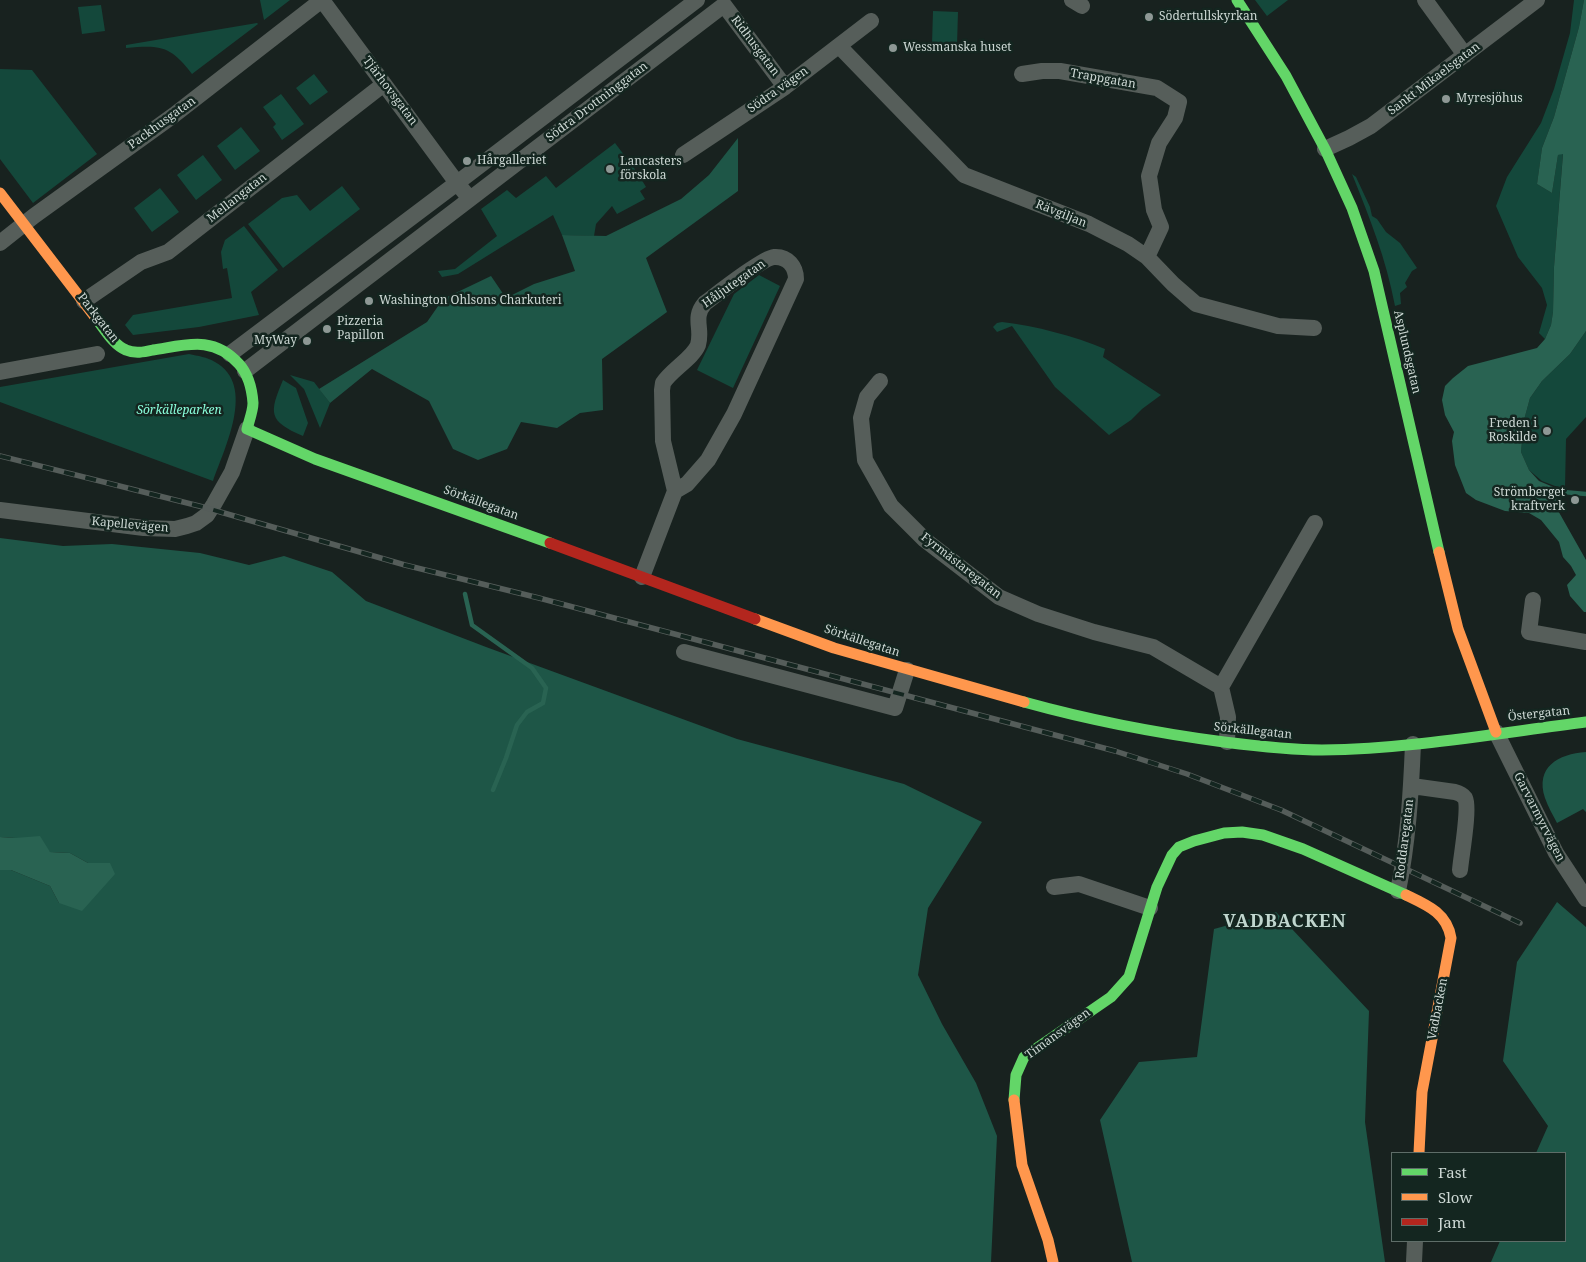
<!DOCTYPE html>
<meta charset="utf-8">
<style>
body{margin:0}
#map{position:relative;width:1586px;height:1262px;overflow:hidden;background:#18221f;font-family:"Noto Serif",serif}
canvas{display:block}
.legend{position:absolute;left:1391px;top:1152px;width:175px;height:90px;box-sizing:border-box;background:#142620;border:1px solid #5e6d68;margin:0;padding:6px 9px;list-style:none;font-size:15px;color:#cdd8d4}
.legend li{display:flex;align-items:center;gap:10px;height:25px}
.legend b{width:25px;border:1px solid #5e6d68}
</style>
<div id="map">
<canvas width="1586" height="1262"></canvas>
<ul class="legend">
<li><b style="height:6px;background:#63d668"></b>Fast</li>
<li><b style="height:6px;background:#ff974d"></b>Slow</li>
<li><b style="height:6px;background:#b3261e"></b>Jam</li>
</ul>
</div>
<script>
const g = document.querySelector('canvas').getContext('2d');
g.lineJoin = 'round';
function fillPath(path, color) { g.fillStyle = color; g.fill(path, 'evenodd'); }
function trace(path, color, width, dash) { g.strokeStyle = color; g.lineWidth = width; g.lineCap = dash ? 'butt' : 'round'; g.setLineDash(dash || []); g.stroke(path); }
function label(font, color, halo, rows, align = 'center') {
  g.font = font + ' "Noto Serif",serif'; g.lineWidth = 5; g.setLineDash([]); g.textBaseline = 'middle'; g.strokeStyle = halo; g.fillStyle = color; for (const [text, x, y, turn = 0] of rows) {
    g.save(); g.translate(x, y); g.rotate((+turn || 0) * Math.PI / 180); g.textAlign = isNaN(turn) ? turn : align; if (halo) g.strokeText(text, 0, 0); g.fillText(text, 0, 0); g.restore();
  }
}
const green = new Path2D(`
 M 260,0 L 290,0 L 264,20 Z
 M 1255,0 L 1288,0 L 1267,16 Z
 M 1574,0 L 1584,0 L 1579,27 L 1554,117 L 1542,148 L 1537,184 L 1552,193 L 1558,155 L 1563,153 L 1554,267 L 1553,312 L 1551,325 L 1545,339 L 1539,333 L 1547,305 L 1542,288 L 1518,257 L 1496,206 L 1507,177 L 1541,123 L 1554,89 L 1570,33 Z
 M 101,5 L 105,31 L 82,34 L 78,7 Z
 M 933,11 L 958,12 L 957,45 L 932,44 Z
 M 257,23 L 258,24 L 192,74 C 170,45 160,45 126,48 L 126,45 Z
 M 0,69 L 32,70 L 97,154 L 33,203 L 0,159 Z
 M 314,74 L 328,92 L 310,105 L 296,88 Z
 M 281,94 L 304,124 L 282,140 L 273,127 L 276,124 L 263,107 Z
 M 241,127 L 260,151 L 235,170 L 217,146 Z
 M 615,143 L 637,172 L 646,187 L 640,191 L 645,199 L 617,214 L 612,206 L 596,224 L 594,236 L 562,235 L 553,215 L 458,274 L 442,277 L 438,271 L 455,269 L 497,236 L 481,209 L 507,190 L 516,198 L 546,176 L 556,188 Z
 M 203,155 L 222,180 L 196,200 L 177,175 Z
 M 1352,174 L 1356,177 L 1370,207 L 1372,216 L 1377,219 L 1386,232 L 1400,243 L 1417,268 L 1412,271 L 1405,283 L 1407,287 L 1400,293 L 1401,304 L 1395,306 C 1386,258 1370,219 1352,174 Z
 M 342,186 L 360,209 L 283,268 L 248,224 L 282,198 L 297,195 L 310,211 Z
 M 160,188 L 179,212 L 152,232 L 134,208 Z
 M 244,226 L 278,270 L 251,292 L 259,315 L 199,327 L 133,335 L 125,325 L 133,315 L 232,298 L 227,268 L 223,269 L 221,252 L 225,240 Z
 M 759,275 L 780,286 L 733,388 L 697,370 L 734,294 Z
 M 1002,322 C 1036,326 1074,336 1105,349 L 1103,357 L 1161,395 L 1142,409 L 1131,420 L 1109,435 L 1055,387 L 1012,326 L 997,332 L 993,327 L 997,323 Z
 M 1586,331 L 1586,417 L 1566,439 L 1565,488 L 1555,486 L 1542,481 L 1529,470 L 1521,452 L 1524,420 L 1530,398 L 1542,381 L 1570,354 Z
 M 189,354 C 198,356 207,357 215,362 C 257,385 224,449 213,481 L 0,402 L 0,387 Z
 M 290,375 L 314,382 L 330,403 L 320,428 L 304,389 Z
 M 283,380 L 296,388 L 308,423 L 303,436 C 268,421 269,413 283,380 Z`);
const forest = new Path2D(`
 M 738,138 L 738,191 L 646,258 L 667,312 L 602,359 L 603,410 L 580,413 L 557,428 L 521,422 L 507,449 L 478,460 L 453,449 L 429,401 L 372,369 L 330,403 L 319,389 L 427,322 L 443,299 L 491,276 L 506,298 L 534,284 L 575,271 L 562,235 L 606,236 L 681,199 L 709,175 Z
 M 0,538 L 63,546 L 112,544 L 200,553 L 249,565 L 284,556 L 332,572 L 366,601 L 486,647 L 737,739 L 904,784 L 982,822 L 928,908 L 918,975 L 942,1024 L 976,1083 L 997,1136 L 991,1262 L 0,1262 L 0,870 L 11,870 L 50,886 L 59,903 L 110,863 L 88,863 L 70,853 L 50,852 L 15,838 L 0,837 Z
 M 1586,752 L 1586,812 L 1583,809 L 1557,823 C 1553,815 1548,807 1545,798 C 1535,767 1558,754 1586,752 Z
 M 1557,902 L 1586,927 L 1586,1262 L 1491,1262 L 1500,1241 L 1565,1241 L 1565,1153 L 1536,1153 L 1548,1126 L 1503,1061 L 1517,962 Z
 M 1276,912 L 1369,1011 L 1365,1122 L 1385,1262 L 1132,1262 L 1100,1120 L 1139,1062 L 1197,1057 L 1214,929 Z`);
const water = new Path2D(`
 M 1584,0 L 1586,0 L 1586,331 L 1570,354 L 1542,381 L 1530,398 L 1524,420 L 1521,452 L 1529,470 L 1539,481 L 1558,489 L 1556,507 L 1586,560 L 1586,612 L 1584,612 L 1570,596 L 1567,585 L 1576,575 L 1571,566 L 1563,557 L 1559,542 L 1541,520 L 1529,513 L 1505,511 L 1476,500 L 1466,493 L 1455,465 L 1452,441 L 1454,432 L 1445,415 L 1442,400 L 1445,386 L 1453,378 L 1468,366 L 1537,348 L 1545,339 L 1551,325 L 1553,312 L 1554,267 L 1563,154 L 1558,155 L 1552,193 L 1537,184 L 1542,148 L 1554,117 L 1579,27 Z
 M 40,836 L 50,852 L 70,853 L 88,863 L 110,863 L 115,874 L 82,911 L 59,903 L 50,886 L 11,870 L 0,870 L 0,837 L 15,838 Z`);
const stream = new Path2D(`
 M 1552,491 L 1586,494
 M 465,594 L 472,625 L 532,668 L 546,688 L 543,703 L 527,712 L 517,725 L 506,758 L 493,790`);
const street = new Path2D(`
 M 322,0 L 457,183 L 697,0
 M 1072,0 L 1082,6
 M 1425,0 L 1465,55
 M 839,46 L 964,175 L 1089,224 L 1128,244 L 1147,257 L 1173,284 L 1196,304 L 1278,326 L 1314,328
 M 1022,74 L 1042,71 L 1060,71 L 1157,88 L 1179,102 L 1175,118 L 1159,143 L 1149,176 L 1154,210 L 1161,227 L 1147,257
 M 1325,149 L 1349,138 L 1371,126 L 1537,0
 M 683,155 L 785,87 L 871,21
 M 470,199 L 724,5 L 785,87
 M 0,243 L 34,216 L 174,115 L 322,0
 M 84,301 L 141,262 L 168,252 L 384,84
 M 230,354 L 457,183 L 470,199 L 245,371
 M 0,372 L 97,354
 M 880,381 L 867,397 L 861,418 L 865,460 L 891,506 L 925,540 L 999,597 L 1038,614 L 1094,632 L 1153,647 L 1221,687 L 1315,523
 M 0,510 L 144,528 L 175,529 L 187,526 L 196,523 L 207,515 L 214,504 L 232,472 L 247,429
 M 642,577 L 675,491 L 687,484 L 708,460 L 734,414 L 796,279 C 796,267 788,256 774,257 C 763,258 717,294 705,303 C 692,318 703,328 698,345 C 693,358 671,370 663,383 L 662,390 L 663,441 L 675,491
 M 1533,600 L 1529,632 L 1586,642
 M 684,652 L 895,708 L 907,670
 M 1221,687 L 1228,717 L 1227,742
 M 1496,732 L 1556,853 L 1586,899
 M 1412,786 L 1455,792 C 1459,793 1462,794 1465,798 C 1470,808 1461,857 1460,870
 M 1054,887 L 1079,884 L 1150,908
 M 1398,891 C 1408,843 1411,793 1413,744
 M 1414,1262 L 1415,1241`);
const fast = new Path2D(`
 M 1237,0 L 1286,76 L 1325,149 L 1352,208 L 1374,271 L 1439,552
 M 95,317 C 104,328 113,345 126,350 C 135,354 144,352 153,350 C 186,345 213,335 239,364 C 248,374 252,389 253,403 C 253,411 249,421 247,429 L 315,459 L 550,543
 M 1024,702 C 1089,720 1156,733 1224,742 C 1256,746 1290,750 1322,750 C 1409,749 1499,733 1586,722
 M 1014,1100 L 1016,1075 L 1024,1057 L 1111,997 L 1129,977 L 1157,887 L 1172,855 L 1179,847 L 1194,841 L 1224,833 L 1242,832 L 1263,835 L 1303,849 L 1406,895`);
const slow = new Path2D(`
 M 0,193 L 95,317
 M 1439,552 L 1458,629 L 1496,732
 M 755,619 L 834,648 L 1024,702
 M 1406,895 C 1427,905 1447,913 1451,938 L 1422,1092 L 1419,1153
 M 1014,1100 L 1022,1165 L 1048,1240 L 1053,1262`);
const jam = new Path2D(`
 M 550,543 L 755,619`);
const rail = new Path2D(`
 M 0,456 L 203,507 L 405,565 L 539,598 L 1115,751 L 1187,774 L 1281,810 L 1520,923`);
const markers = [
 [1149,17,5,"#8e9895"],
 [893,48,5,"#8e9895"],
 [1446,99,5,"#8e9895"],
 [467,161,5,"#8e9895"],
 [610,169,5,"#8e9895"],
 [369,301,5,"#8e9895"],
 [327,329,5,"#8e9895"],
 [307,341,5,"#8e9895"],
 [1547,431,5,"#8e9895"],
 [1575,500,5,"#8e9895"]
];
const poiNames = [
 ["Södertullskyrkan",1159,17],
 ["Wessmanska huset",903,48],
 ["Myresjöhus",1456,99],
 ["Hårgalleriet",477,161],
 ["Lancasters",620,162],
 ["förskola",620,176],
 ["Washington Ohlsons Charkuteri",379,301],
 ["Pizzeria",337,322],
 ["Papillon",337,336],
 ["MyWay",297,341,"right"],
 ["Freden i",1537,424,"right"],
 ["Roskilde",1537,438,"right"],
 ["Strömberget",1565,493,"right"],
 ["kraftverk",1565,507,"right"]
];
const streetNames = [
 ["Ridhusgatan",755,46,53],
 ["Trappgatan",1103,79,10],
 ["Sankt Mikaelsgatan",1434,79,-37],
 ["Södra vägen",778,90,-35],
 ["Tjärhovsgatan",390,91,53],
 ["Södra Drottninggatan",597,102,-37],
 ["Packhusgatan",162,123,-36],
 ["Mellangatan",237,198,-38],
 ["Rävgiljan",1061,214,22],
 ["Håljutegatan",734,284,-35],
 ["Parkgatan",98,318,52],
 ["Asplundsgatan",1407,352,77],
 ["Sörkällegatan",481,503,20],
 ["Kapellevägen",130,525,5],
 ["Fyrmästaregatan",961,566,38],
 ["Sörkällegatan",862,641,18],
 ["Östergatan",1539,714,-6],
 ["Sörkällegatan",1253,731,6],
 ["Garvarmyrvägen",1539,817,63],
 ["Roddaregatan",1405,839,-83],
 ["Vadbacken",1438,1009,-79],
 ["Timansvägen",1058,1034,-36]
];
const parkNames = [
 ["Sörkälleparken",179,411]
];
const districtNames = [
 ["VADBACKEN",1285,922]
];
fillPath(green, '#14483b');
fillPath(forest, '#1e5647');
fillPath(water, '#296352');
trace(stream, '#296352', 4.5);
trace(street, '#565e5a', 16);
trace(fast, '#63d668', 11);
trace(slow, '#ff974d', 11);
trace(jam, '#b3261e', 11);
trace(rail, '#555d5a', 5.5);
trace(rail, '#142620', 4, [11]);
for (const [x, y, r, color] of markers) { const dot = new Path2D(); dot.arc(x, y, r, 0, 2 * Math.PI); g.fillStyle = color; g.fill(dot); trace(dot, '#142620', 2); }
label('12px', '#cdd8d4', '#142620', poiNames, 'left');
label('12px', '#cdd8d4', '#142620', streetNames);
label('italic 12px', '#89fdda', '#142620', parkNames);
g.letterSpacing = '1px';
label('bold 18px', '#c0d6ce', '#142620', districtNames);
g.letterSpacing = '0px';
</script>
